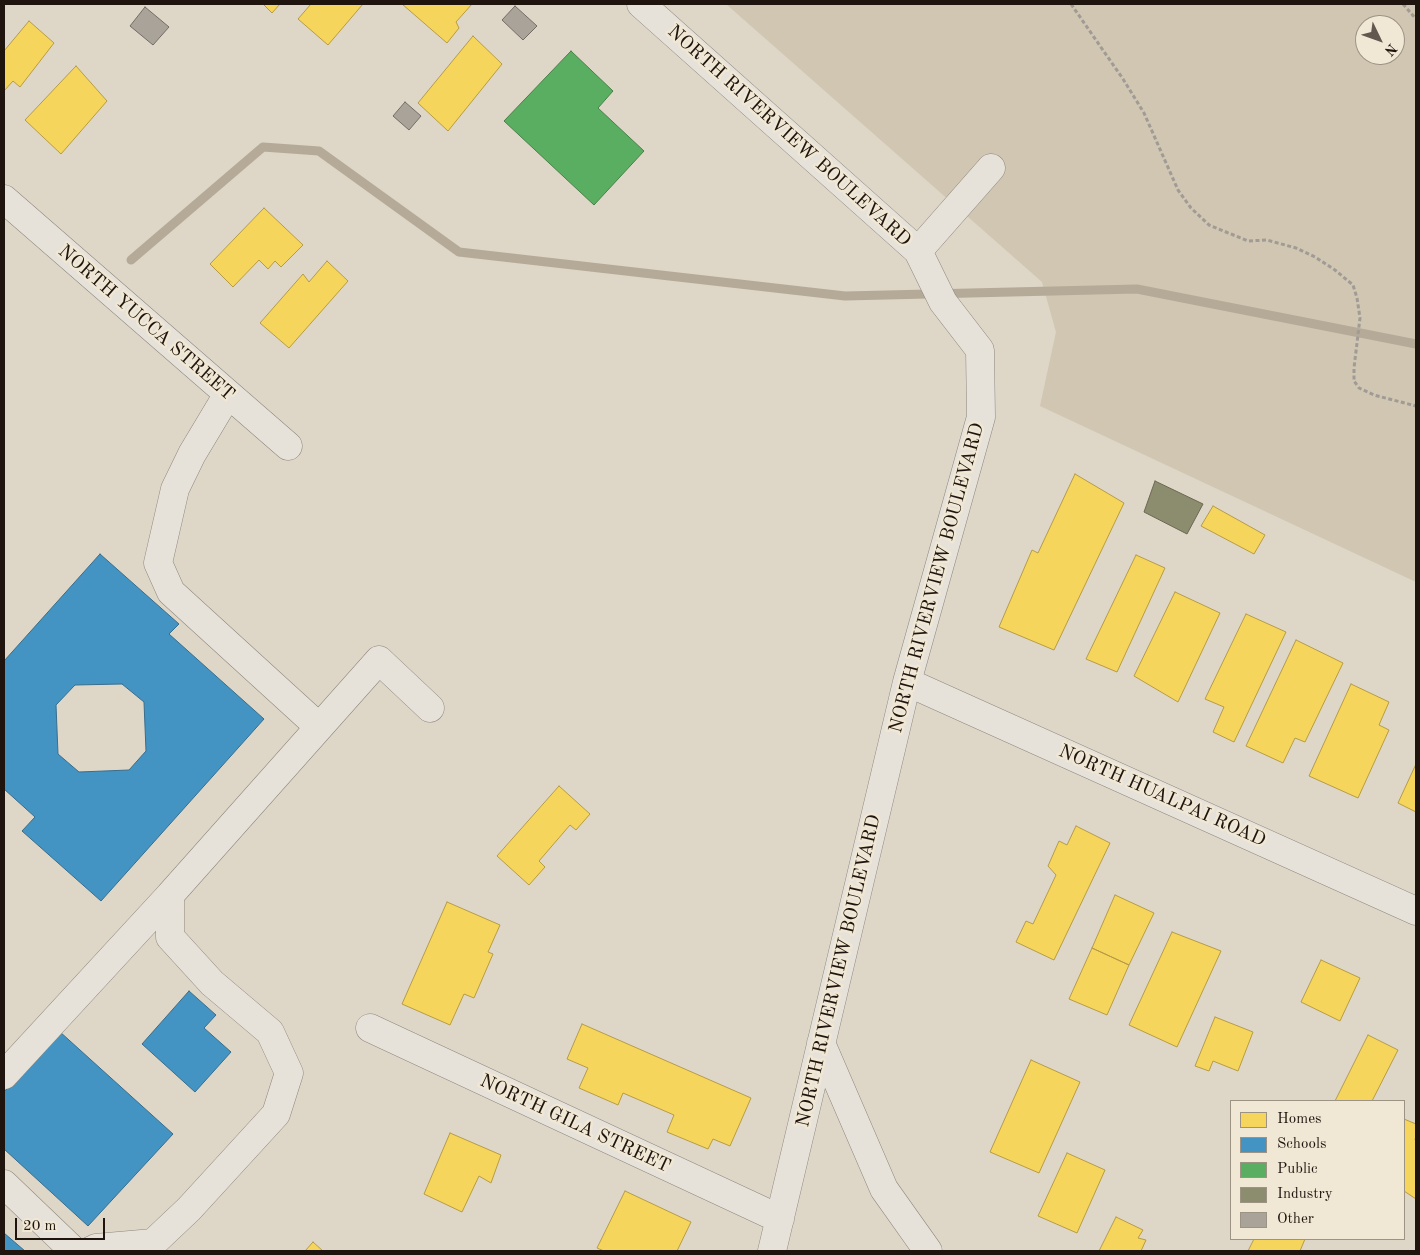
<!DOCTYPE html>
<html>
<head>
<meta charset="utf-8">
<style>
	body { margin:0 }
	#map { position:relative; width:1420px; height:1255px; overflow:hidden; background:#ded6c7; font-family:"Old Standard TT",serif }
	canvas { display:block }
	.frame { position:absolute; inset:0; border:5px solid #1f140e; pointer-events:none }
	.legend { position:absolute; left:1230px; top:1100px; width:175px; height:140px; box-sizing:border-box; background:#f0e7d4; border:1px solid #9c9385; margin:0; padding:6px 9px; list-style:none; font-size:15px; color:#1f140e }
	.legend li { display:flex; align-items:center; gap:10px; height:25px }
	.legend b { width:25px; border:1px solid #9c9385 }
	.north { position:absolute; left:1355px; top:15px; width:50px; height:50px; box-sizing:border-box; background:#f0e7d4; border:1px solid #9c9385; border-radius:50%; rotate:132deg; font-size:14px; font-weight:700; line-height:20px; text-align:center; color:#1f140e }
	.north::after { content:''; display:block; margin:auto; width:18px; height:22px; background:#62584f; clip-path:polygon(50% 0,100% 100%,50% 72%,0 100%) }
	.scale { position:absolute; left:15px; top:1218px; width:90px; height:22px; box-sizing:border-box; border:2px solid #1f140e; border-top:0; padding-left:6px; font-size:15px; line-height:18px; white-space:nowrap; color:#1f140e; -webkit-text-stroke:4px #f0e7d4; paint-order:stroke }
</style>
</head>
<body>
<div id="map">
<canvas width="1420" height="1255"></canvas>
<div class="frame"></div>
<ul class="legend">
<li><b style="height:14px;background:#f6d55c"></b>Homes</li>
<li><b style="height:14px;background:#4393c3"></b>Schools</li>
<li><b style="height:14px;background:#5aae61"></b>Public</li>
<li><b style="height:14px;background:#8c8c6e"></b>Industry</li>
<li><b style="height:14px;background:#a9a399"></b>Other</li>
</ul>
<div class="north">N</div>
<div class="scale">20 m</div>
</div>
<script>
const context = document.querySelector('canvas').getContext('2d');
context.lineJoin = 'round';
function paint(path, color) {
  context.fillStyle = color;
  context.fill(path, 'evenodd');
}
function shape(rows) {
  const path = new Path2D();
  for (const r of rows) {
    path.moveTo(r[0], r[1]);
    for (let i = 2; i < r.length; i += 2) path.lineTo(r[i], r[i + 1]);
  }
  return path;
}
function stroke(path, color, width, dash) {
  context.strokeStyle = color;
  context.lineWidth = width;
  context.lineCap = dash ? 'butt' : 'round';
  context.setLineDash(dash || []);
  context.stroke(path);
}
function drawText(font, color, halo, rows, align = 'center') {
  context.font = font + ' "Old Standard TT",serif';
  context.lineWidth = 5;
  context.setLineDash([]);
  context.textBaseline = 'middle';
  context.strokeStyle = halo;
  context.fillStyle = color;
  for (const [text, x, y, turn = 0] of rows) {
    context.save();
    context.translate(x, y);
    context.rotate((+turn || 0) * Math.PI / 180);
    context.textAlign = isNaN(turn) ? turn : align;
    if (halo) context.strokeText(text, 0, 0);
    context.fillText(text, 0, 0);
    context.restore();
  }
}
const green = shape([
	[726,4,1416,4,1416,582,1040,406,1056,332,1042,282],
	[1365,25,1395,25,1395,55,1365,55]
]);
const homes = shape([
	[263,4,280,4,272,13,263,4],
	[311,4,363,4,328,45,298,19,311,4],
	[402,4,472,4,456,22,459,28,447,43,402,4],
	[29,21,54,43,20,87,13,81,4,91,4,51,29,21],
	[473,36,502,64,448,131,418,103,473,36],
	[76,66,107,101,61,154,25,120,76,66],
	[264,208,303,245,281,267,275,261,268,269,259,260,233,287,210,264,264,208],
	[327,261,348,281,289,348,260,323,303,274,309,282,327,261],
	[1075,474,1124,503,1054,650,999,627,1032,550,1038,553,1075,474],
	[1213,506,1265,535,1254,554,1201,526,1213,506],
	[1136,555,1165,568,1117,672,1086,659,1136,555],
	[1175,592,1220,613,1178,702,1134,676,1175,592],
	[1246,614,1286,632,1234,742,1213,732,1224,707,1205,699,1246,614],
	[1296,640,1343,663,1305,742,1295,738,1283,763,1246,746,1296,640],
	[1351,684,1389,702,1379,725,1389,730,1358,798,1309,776,1351,684],
	[1416,764,1416,812,1398,803,1416,764],
	[559,786,590,814,576,830,570,825,539,861,545,867,529,885,497,856,559,786],
	[1076,826,1110,843,1054,960,1016,942,1026,921,1033,924,1056,875,1048,866,1059,841,1067,845,1076,826],
	[1115,895,1154,913,1129,965,1092,948,1115,895],
	[447,902,500,925,488,952,493,954,474,998,464,994,450,1025,402,1004,447,902],
	[1172,932,1221,951,1177,1047,1129,1025,1172,932],
	[1092,948,1129,965,1107,1015,1069,999,1092,948],
	[1321,960,1360,978,1340,1021,1301,1002,1321,960],
	[1215,1017,1253,1032,1238,1071,1213,1061,1209,1071,1195,1066,1215,1017],
	[582,1024,751,1098,730,1146,713,1139,708,1149,667,1132,674,1115,623,1093,618,1105,579,1088,588,1068,567,1059,582,1024],
	[1368,1035,1398,1050,1372,1101,1335,1101,1368,1035],
	[1031,1060,1080,1082,1039,1173,990,1152,1031,1060],
	[1404,1119,1416,1124,1416,1135,1415,1140,1416,1140,1416,1199,1404,1191,1404,1119],
	[450,1133,501,1155,491,1183,479,1176,462,1212,424,1194,450,1133],
	[1067,1153,1105,1170,1077,1233,1038,1216,1067,1153],
	[625,1191,691,1222,677,1251,604,1251,597,1248,625,1191],
	[1116,1217,1143,1230,1138,1238,1146,1240,1141,1251,1099,1251,1116,1217],
	[1254,1239,1305,1239,1300,1251,1248,1251,1254,1239],
	[313,1242,323,1251,305,1251,313,1242]
]);
const schools = shape([
	[100,554,179,624,169,634,264,719,101,901,22,831,35,817,4,789,4,661,100,554],
	[122,684,144,702,146,751,129,770,79,772,58,754,56,705,75,685,122,684],
	[189,991,216,1015,204,1028,231,1052,195,1092,142,1044,189,991],
	[59,1031,173,1134,88,1226,4,1149,4,1092,59,1031],
	[4,1233,25,1251,4,1251,4,1233]
]);
const public = shape([
	[571,51,613,91,598,108,644,151,594,205,504,121,571,51]
]);
const industry = shape([
	[1155,481,1203,504,1187,534,1144,512,1155,481]
]);
const stream = shape([
	[131,260,263,147,319,151,459,252,845,296,1137,289,1416,344]
]);
const building = shape([
	[515,6,537,26,523,40,502,20,515,6],
	[145,7,169,27,153,45,130,26,145,7],
	[405,102,421,116,409,130,393,116,405,102]
]);
const path = shape([
	[1071,4,1123,79,1144,113,1178,190,1191,208,1209,225,1248,241,1267,240,1296,248,1315,257,1335,270,1353,285,1357,298,1360,318,1354,368,1354,381,1359,388,1374,395,1416,406],
	[1403,4,1416,19]
]);
const minor = shape([
	[641,4,918,251,943,302,980,350,981,417,907,682,772,1251],
	[4,199,288,446],
	[918,251,991,168],
	[228,394,192,454,175,489,158,563,171,592,319,727],
	[907,682,1416,911],
	[370,1028,780,1219],
	[821,1043,884,1189,928,1251],
	[4,1075,170,895],
	[4,1184,74,1251],
	[90,1251,96,1248,153,1243,189,1209,276,1114,289,1073,270,1032,212,983,170,937,170,895,379,660,430,708]
]);
const streetNames = [
	["NORTH RIVERVIEW BOULEVARD",789,136,42],
	["NORTH YUCCA STREET",146,323,41],
	["NORTH RIVERVIEW BOULEVARD",937,578,-75],
	["NORTH HUALPAI ROAD",1162,796,24],
	["NORTH RIVERVIEW BOULEVARD",839,971,-77],
	["NORTH GILA STREET",575,1124,25]
];
paint(green, '#d1c6b1');
paint(homes, '#f6d55c');
stroke(homes, '#b69b45', 1);
paint(schools, '#4393c3');
stroke(schools, '#386d8d', 1);
paint(public, '#5aae61');
stroke(public, '#488048', 1);
paint(industry, '#8c8c6e');
stroke(industry, '#6b6851', 1);
stroke(stream, '#b5aa97', 9);
paint(building, '#a9a399');
stroke(building, '#726c65', 1);
stroke(minor, '#8d877d', 29);
stroke(path, '#a09b95', 3, [4, 2.5]);
stroke(minor, '#e6e2da', 28);
drawText('19px', '#1f140e', '#f0e7d4', streetNames);
</script>
</body>
</html>
